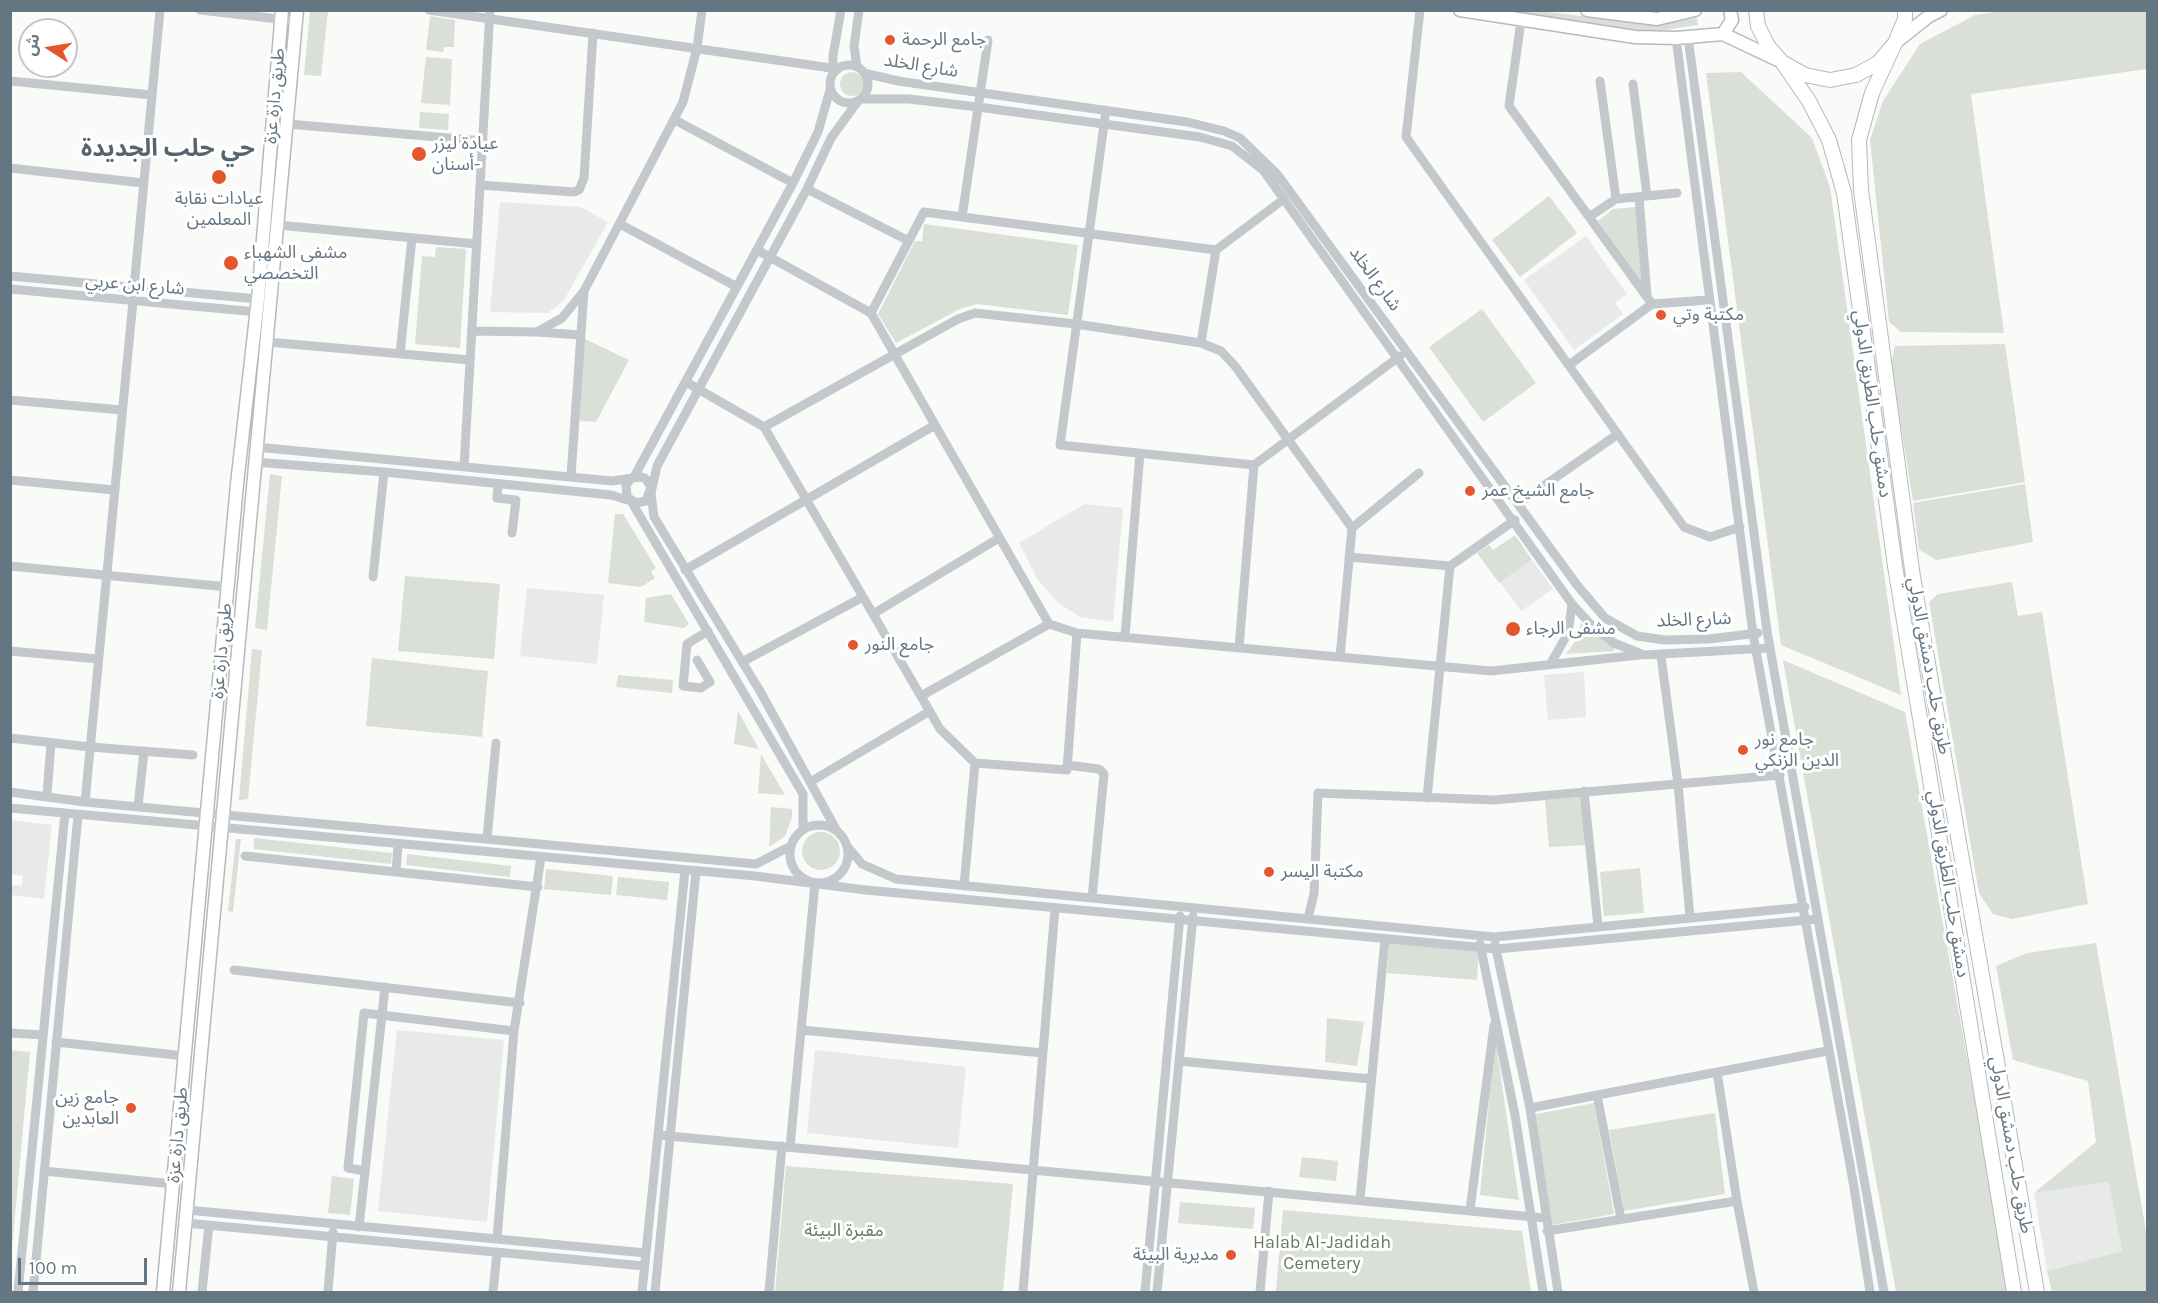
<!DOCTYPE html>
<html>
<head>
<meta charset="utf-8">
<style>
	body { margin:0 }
	#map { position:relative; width:2158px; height:1303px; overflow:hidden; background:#fafaf8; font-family:Karla,"Noto Sans Arabic",sans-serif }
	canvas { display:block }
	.frame { position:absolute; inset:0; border:12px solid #657683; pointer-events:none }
	.north { position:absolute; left:18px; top:18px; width:60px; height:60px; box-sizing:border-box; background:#fff; border:2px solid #c1c8cd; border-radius:50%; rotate:282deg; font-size:16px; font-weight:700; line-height:24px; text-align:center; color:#657683 }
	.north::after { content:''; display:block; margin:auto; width:21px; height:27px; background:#e4572e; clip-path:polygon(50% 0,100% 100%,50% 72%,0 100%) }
	.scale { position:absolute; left:18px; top:1258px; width:129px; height:27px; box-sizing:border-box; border:3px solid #657683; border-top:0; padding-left:8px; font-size:18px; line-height:21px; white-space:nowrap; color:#657683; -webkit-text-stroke:4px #fff; paint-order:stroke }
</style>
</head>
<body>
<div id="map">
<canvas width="2158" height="1303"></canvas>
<div class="frame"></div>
<div class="north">ش</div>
<div class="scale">100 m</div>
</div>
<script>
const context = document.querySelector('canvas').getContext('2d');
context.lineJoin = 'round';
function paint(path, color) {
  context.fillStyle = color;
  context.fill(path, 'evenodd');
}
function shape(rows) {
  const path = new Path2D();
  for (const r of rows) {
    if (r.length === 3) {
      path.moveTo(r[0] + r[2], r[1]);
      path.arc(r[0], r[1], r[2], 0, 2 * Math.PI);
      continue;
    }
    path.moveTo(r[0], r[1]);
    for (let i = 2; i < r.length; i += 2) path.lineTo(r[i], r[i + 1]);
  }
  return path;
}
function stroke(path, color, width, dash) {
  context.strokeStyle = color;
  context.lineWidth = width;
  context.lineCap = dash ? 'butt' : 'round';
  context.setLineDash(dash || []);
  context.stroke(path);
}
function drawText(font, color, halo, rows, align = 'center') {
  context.font = font + ' Karla,"Noto Sans Arabic",sans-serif';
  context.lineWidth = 6;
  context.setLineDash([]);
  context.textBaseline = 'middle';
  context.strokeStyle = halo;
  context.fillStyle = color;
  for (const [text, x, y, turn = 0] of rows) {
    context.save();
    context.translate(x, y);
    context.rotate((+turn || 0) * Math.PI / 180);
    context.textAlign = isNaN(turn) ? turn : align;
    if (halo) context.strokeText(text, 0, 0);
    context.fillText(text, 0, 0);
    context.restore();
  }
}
const built = shape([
	[500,202,580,207,608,222,564,300,548,313,490,312],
	[1586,236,1627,294,1615,303,1623,314,1574,350,1524,280],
	[1084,504,1123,508,1113,622,1080,617,1057,602,1038,580,1019,543],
	[1532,560,1553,589,1521,611,1500,582],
	[527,588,604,595,597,664,520,656],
	[1584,672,1586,717,1548,720,1544,675],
	[11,820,52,825,44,899,11,895,11,885,22,886,23,876,11,874],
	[397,1030,504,1040,487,1222,378,1211],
	[815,1050,966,1067,958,1148,807,1133],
	[2110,1182,2122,1251,2047,1271,2034,1193]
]);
const green = shape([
	[2010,10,2147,11,2147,69,1971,94,2004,333,1901,332,1889,322,1870,140,1883,101,1920,44,1975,15],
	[310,11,328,11,321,76,304,75],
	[1498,11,1540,11,1657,25,1697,18,1698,25,1658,31,1637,30],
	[430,16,455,20,454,47,444,47,443,52,426,50],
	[426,57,452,59,450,105,421,103],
	[1741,72,1812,138,1830,187,1901,695,1781,645,1706,73],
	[852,84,12],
	[420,112,449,114,448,130,419,128],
	[1549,196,1577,233,1520,277,1492,240],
	[1636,207,1644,285,1598,221,1613,209],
	[924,224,1078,245,1068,315,977,304,960,309,896,343,878,314,915,241,922,241],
	[436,247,466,249,460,348,415,344,422,256,435,257],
	[1482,309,1536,383,1483,422,1429,347],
	[585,339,629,360,596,422,581,421,578,417,582,342],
	[2005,344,2025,482,1913,501,1891,364,1895,346],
	[270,474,282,476,267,630,255,628],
	[2025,484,2033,542,1937,560,1919,550,1913,503],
	[615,514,623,514,656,568,651,572,655,578,641,587,608,583],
	[1515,535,1532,560,1499,583,1477,553,1489,545,1493,550],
	[405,576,500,584,494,659,398,651],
	[2012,582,2018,616,2042,612,2088,904,2012,919,1993,914,1979,893,1929,602,1938,594],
	[671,594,689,624,684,628,644,622,646,598],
	[1581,623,1615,648,1614,651,1566,654,1576,640],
	[252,649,262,650,248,799,239,800],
	[372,658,488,671,482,737,366,726],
	[1783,660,1905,712,2009,1292,1896,1292],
	[618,675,673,680,672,693,616,687],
	[738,711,759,749,734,744],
	[761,754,785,795,758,793],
	[1582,797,1586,845,1549,847,1545,800],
	[771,807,792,809,792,818,785,836,769,847],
	[821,851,19],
	[254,838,392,853,391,864,254,849],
	[236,839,241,839,233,912,228,911],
	[407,854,511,866,510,877,406,865],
	[1640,868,1644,913,1604,916,1600,872],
	[546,869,613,876,611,895,544,889],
	[618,877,669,882,667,900,616,895],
	[1389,943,1479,950,1477,980,1387,973],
	[2096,943,2147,1237,2147,1292,2052,1292,2047,1271,2122,1251,2109,1182,2034,1193,2096,1142,2088,1081,2013,1060,1996,966,2027,953],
	[1327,1018,1364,1022,1357,1066,1325,1062],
	[1495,1037,1519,1200,1480,1195],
	[11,1050,30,1052,11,1260,10,1050],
	[1594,1103,1614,1214,1552,1225,1532,1115],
	[1715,1113,1725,1194,1624,1211,1609,1130],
	[1302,1157,1338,1161,1336,1181,1299,1177],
	[786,1166,1013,1184,1003,1292,775,1292],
	[332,1176,354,1179,350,1215,328,1213],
	[1180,1202,1255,1208,1253,1229,1178,1223],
	[1283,1210,1522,1231,1531,1292,1276,1292]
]);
const minor = shape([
	[200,10,296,21],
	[429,10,838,69],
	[1420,10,1406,137,1684,527,1710,537,1740,527],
	[1521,21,1509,106,1652,304],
	[1688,37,1767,631,1884,1292],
	[1676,38,1753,634,1854,1187,1870,1292],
	[849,84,19],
	[857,67,854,46,859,10],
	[833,73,833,56,841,10],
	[864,73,898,81,1187,122,1224,131,1240,138,1277,174,1577,585,1605,618,1637,636,1665,640,1709,639,1758,633],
	[10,81,152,95],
	[1600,81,1616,199],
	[1633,84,1647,196],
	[862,99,909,99,978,107,1200,137,1232,146,1263,170,1572,604,1593,627,1614,643,1644,655,1769,648],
	[1106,110,1060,445,1254,465,1400,356],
	[675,120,793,183],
	[288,124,483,141],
	[10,168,143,183],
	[480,185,574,192,579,190,584,178,593,33],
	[807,189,907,240],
	[1639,197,1647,296],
	[962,217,988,40],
	[1589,217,1616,199,1677,193],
	[620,224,737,287],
	[278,225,477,244],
	[757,250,871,313,1049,624,1077,633,1491,671,1639,655],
	[10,276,258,299],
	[134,288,160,10],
	[10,289,257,312],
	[871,313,924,212,1216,250,1284,199],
	[472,331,537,332,562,318,584,291,683,102,697,48,702,10],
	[537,332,581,335],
	[268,342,470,360],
	[1201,343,1216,250],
	[400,354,412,238],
	[1569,365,1652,304,1708,300],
	[686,382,764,427,940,729,975,763,1067,770,1077,633],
	[10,400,122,410],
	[764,427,958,319,975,313,1076,324,1201,343,1221,351,1235,366,1352,528,1340,657],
	[256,447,612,481,640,477,645,478,651,487,646,501,636,503,627,497,626,485,630,480],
	[254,462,384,472,611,495,631,501,803,794,803,830],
	[464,467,490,10],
	[571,476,584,291],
	[634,477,793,183,818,132,830,90],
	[10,480,114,490],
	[498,484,497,498,516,500,512,533],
	[1519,503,1618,434],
	[1352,528,1419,473],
	[1349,557,1450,566,1515,520],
	[10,566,228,587],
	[685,570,935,425],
	[373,577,384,472],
	[873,614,999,538],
	[1125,637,1140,453],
	[1239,648,1254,465],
	[10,651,98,659],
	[1661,656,1678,784,1690,917],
	[697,660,710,682,701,688,683,686,687,644,708,631],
	[742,662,863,597],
	[1551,663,1568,633,1572,604],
	[921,696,1049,624],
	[10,738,90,747,193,755],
	[1067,765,1099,769,1104,774,1092,898],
	[810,782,930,711],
	[1584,791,1598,926],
	[10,792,85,802,756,864,791,846],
	[47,795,51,743],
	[1427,798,1450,566],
	[85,802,133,301],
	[138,807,144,751],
	[10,808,755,876,866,890,1497,949,1818,919],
	[819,854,29],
	[837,831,760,691,654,517,651,493,657,466,807,189,831,138,858,101],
	[487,839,496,743],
	[848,847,862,864,896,879,1494,937,1805,907],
	[245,856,538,887],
	[396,872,398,844],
	[964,886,975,763],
	[1308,918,1314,894,1318,793,1494,800,1780,775],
	[1480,944,1515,1115,1543,1292],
	[1495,944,1530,1108,1558,1292],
	[234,970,520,1003],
	[801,1030,1043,1053],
	[10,1033,43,1035],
	[56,1042,185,1056],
	[1179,1061,1371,1079],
	[1597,1095,1621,1219],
	[1530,1108,1827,1051],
	[658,1135,1545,1218],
	[790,1147,815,883],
	[44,1171,173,1184],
	[365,1171,348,1168,364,1013,514,1031],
	[1360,1200,1385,939],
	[1737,1201,1754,1292],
	[187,1210,646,1253],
	[1470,1210,1494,1025],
	[186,1223,644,1266],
	[359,1227,385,987],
	[1547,1231,1737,1201,1717,1072],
	[497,1239,514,1031,541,857],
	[18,1292,65,813],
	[33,1292,78,815],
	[202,1292,209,1225],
	[328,1292,333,1232],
	[493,1292,497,1252],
	[642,1292,685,870],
	[655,1292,696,871],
	[769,1292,782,1146],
	[1023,1292,1055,908],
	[1145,1292,1180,916],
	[1157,1292,1193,916],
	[1260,1292,1269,1191]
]);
const major = shape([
	[1460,10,1635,37,1676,38,1723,34,1780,61],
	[1587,10,1657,19,1695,10],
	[1723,34,1732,20,1730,10],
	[1895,43,1929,16,1941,10],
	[163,1292,237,484,258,299,282,10],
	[179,1292,297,10]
]);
const highway = shape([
	[1756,10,1758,26,1768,46,1782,62,1805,75,1830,80,1856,75,1878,63,1895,43,1905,19,1905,10],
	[1895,43,1872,93,1859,140,1861,190,1913,577,2037,1292],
	[1782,62,1809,101,1829,140,1844,193,1895,566,2014,1292]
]);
const markers = [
	[890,40,6,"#e4572e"],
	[419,154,8,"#e4572e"],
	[219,177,8,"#e4572e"],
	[231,263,8,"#e4572e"],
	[1661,315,6,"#e4572e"],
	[1470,491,6,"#e4572e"],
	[1513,629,8,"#e4572e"],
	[853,645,6,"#e4572e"],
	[1743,750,6,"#e4572e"],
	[1269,872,6,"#e4572e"],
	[131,1108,6,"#e4572e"],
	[1231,1255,6,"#e4572e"]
];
const poiNames = [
	["جامع الرحمة",902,40],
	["عيادة ليزر",432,144],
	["أسنان-",432,165],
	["عيادات نقابة",219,199,"center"],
	["المعلمين",219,220,"center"],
	["مشفى الشهباء",244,253],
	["التخصصي",244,274],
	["مكتبة وتي",1673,315],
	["جامع الشيخ عمر",1482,491],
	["مشفى الرجاء",1526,629],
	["جامع النور",865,645],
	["جامع نور",1755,740],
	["الدين الزنكي",1755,761],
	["مكتبة اليسر",1281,872],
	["جامع زين",119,1098,"right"],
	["العابدين",119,1119,"right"],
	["مديرية البيئة",1219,1255,"right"]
];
const streetNames = [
	["شارع الخلد",921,66,9],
	["طريق دارة عزة",275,96,-85],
	["شارع الخلد",1375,279,54],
	["شارع ابن عربي",135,285,5],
	["دمشق حلب الطريق الدولي",1872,404,82],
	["شارع الخلد",1694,620,-2],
	["طريق دارة عزة",222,651,-85],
	["طريق حلب دمشق الدولي",1929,666,80],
	["دمشق حلب الطريق الدولي",1948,884,81],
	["طريق دارة عزة",178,1135,-85],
	["طريق حلب دمشق الدولي",2011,1145,80]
];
const parkNames = [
	["مقبرة البيئة",844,1231],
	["Halab Al-Jadidah",1322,1243],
	["Cemetery",1322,1264]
];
const districtNames = [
	["حي حلب الجديدة",168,149]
];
paint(built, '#e8e9e9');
paint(green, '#dadfd7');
stroke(major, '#b5babe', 15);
stroke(highway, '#b4b9bd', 16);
stroke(minor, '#c3c8cc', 9);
stroke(major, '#fff', 12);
stroke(highway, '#fff', 14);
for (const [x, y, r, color] of markers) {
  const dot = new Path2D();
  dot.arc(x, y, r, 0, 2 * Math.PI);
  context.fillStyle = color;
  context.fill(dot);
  stroke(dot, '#fff', 2);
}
drawText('18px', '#657683', '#fff', poiNames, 'left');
drawText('18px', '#657683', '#fff', streetNames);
drawText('18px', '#687a64', '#fff', parkNames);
drawText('bold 24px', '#57646e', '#fff', districtNames);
</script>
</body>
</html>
